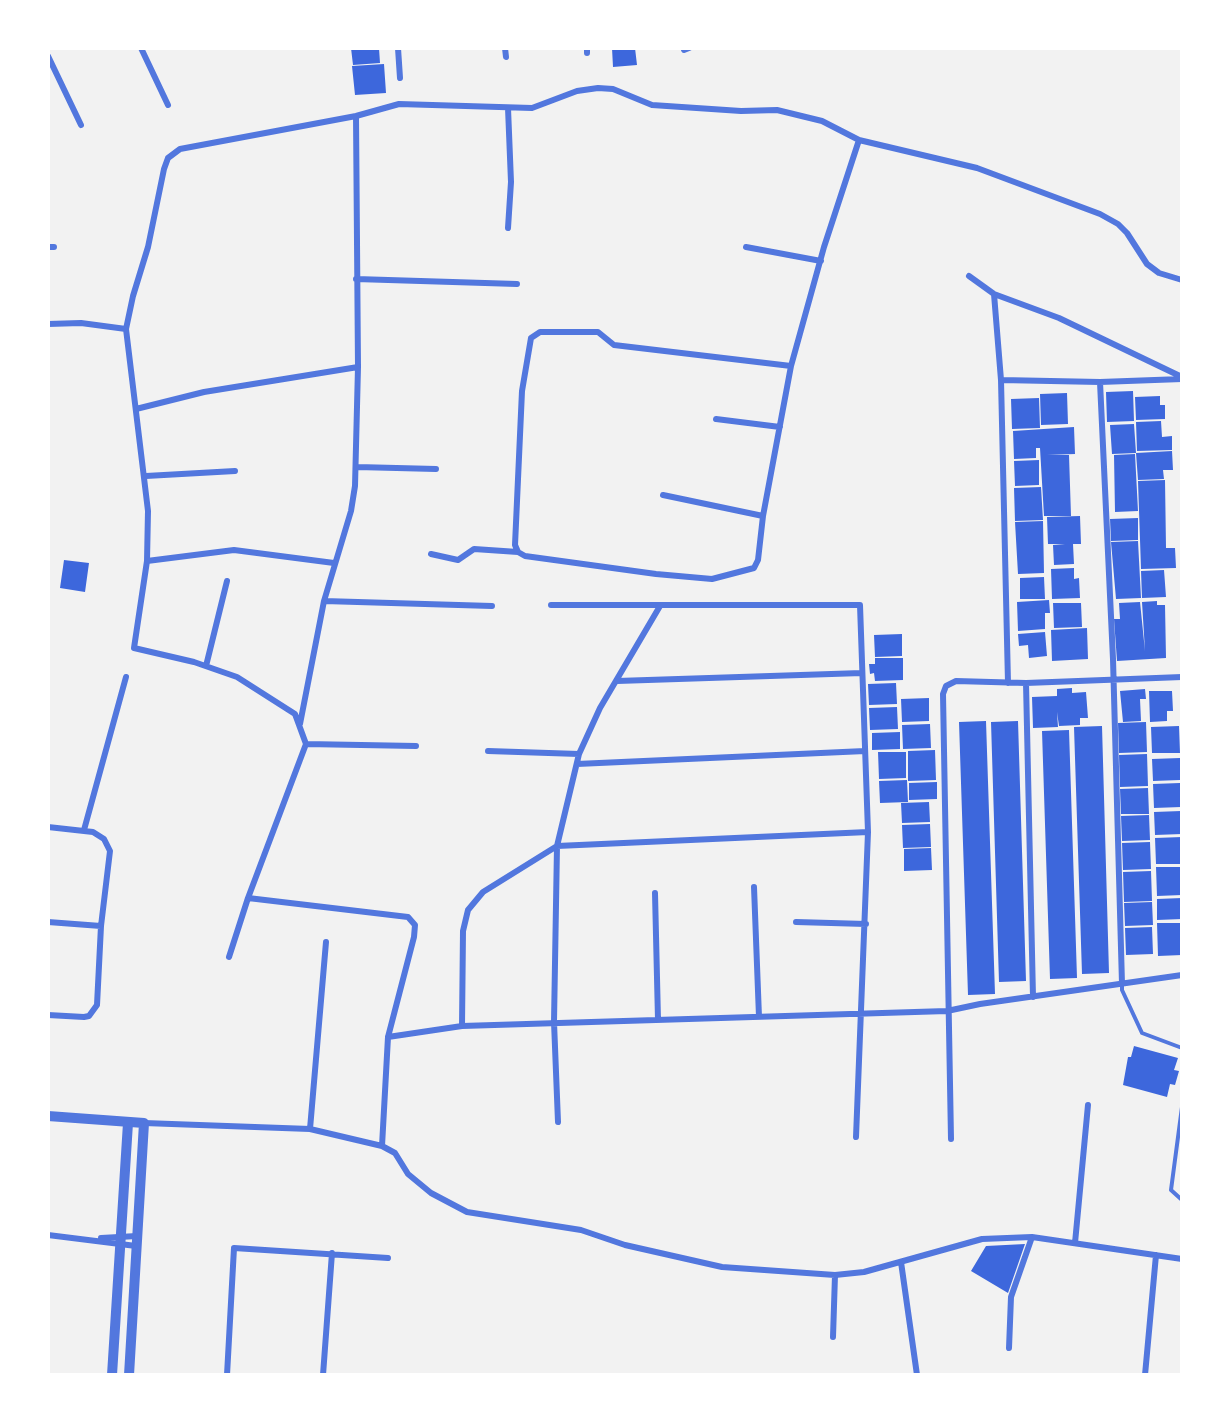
<!DOCTYPE html>
<html>
<head>
<meta charset="utf-8">
<style>
	body { margin:0 }
	#map { position:relative; width:1230px; height:1423px; overflow:hidden; background:#f2f2f2; font-family:"Golos Text",sans-serif }
	canvas { display:block }
	.frame { position:absolute; inset:0; border:50px solid #fff; pointer-events:none }
</style>
</head>
<body>
<div id="map">
<canvas width="1230" height="1423"></canvas>
<div class="frame"></div>
</div>
<script>
const context = document.querySelector('canvas').getContext('2d');
context.lineJoin = 'round';
function paint(path, color) {
  context.fillStyle = color;
  context.fill(path, 'evenodd');
}
function shape(rows) {
  const path = new Path2D();
  for (const r of rows) {
    path.moveTo(r[0], r[1]);
    for (let i = 2; i < r.length; i += 2) path.lineTo(r[i], r[i + 1]);
  }
  return path;
}
function stroke(path, color, width, dash) {
  context.strokeStyle = color;
  context.lineWidth = width;
  context.lineCap = dash ? 'butt' : 'round';
  context.setLineDash(dash || []);
  context.stroke(path);
}
const building = shape([
	[351,48,379,48,380,63,353,65],
	[612,48,635,48,637,65,613,67],
	[384,64,386,93,355,95,352,66],
	[1133,391,1134,421,1107,422,1106,392],
	[1067,393,1068,424,1041,425,1040,394],
	[1160,396,1160,405,1165,405,1165,419,1136,420,1135,397],
	[1039,398,1040,428,1012,429,1011,399],
	[1161,421,1162,437,1172,436,1172,450,1137,451,1136,422],
	[1134,424,1136,453,1112,454,1110,425],
	[1074,427,1075,454,1047,455,1069,455,1071,516,1044,516,1040,448,1036,448,1036,458,1014,459,1013,431],
	[1172,451,1173,470,1163,470,1164,479,1138,480,1136,453],
	[1135,454,1138,511,1115,512,1114,455],
	[1039,460,1039,485,1015,486,1014,461],
	[1165,480,1166,548,1175,548,1176,568,1141,569,1138,481],
	[1041,487,1043,520,1015,521,1014,488],
	[1080,516,1081,544,1073,544,1074,564,1054,565,1053,545,1065,544,1048,544,1047,517],
	[1138,518,1138,540,1111,541,1110,519],
	[1043,521,1044,573,1018,574,1015,522],
	[1138,541,1141,598,1116,599,1111,542],
	[64,560,89,563,85,592,60,588],
	[1074,568,1074,579,1079,578,1080,598,1052,599,1051,569],
	[1164,570,1166,597,1142,598,1141,571],
	[1044,577,1045,599,1020,599,1020,578],
	[1049,600,1050,613,1045,613,1045,629,1018,631,1017,602],
	[1157,601,1157,605,1165,605,1166,658,1117,661,1114,619,1120,619,1119,603,1140,602,1145,651,1142,602],
	[1053,603,1081,603,1082,627,1054,628],
	[1087,628,1088,659,1052,661,1051,630],
	[1045,632,1047,656,1029,658,1028,645,1019,646,1018,634],
	[902,634,902,656,875,657,874,635],
	[875,658,903,658,903,680,875,681,874,673,870,674,869,664,875,664],
	[896,683,897,704,869,705,868,684],
	[1072,688,1072,693,1086,692,1088,718,1080,718,1080,725,1059,726,1057,712,1058,727,1033,728,1032,697,1057,696,1057,689],
	[1145,689,1146,699,1140,699,1141,721,1123,722,1120,691],
	[1149,691,1172,691,1173,711,1167,711,1167,721,1150,722],
	[929,698,929,721,902,722,901,699],
	[897,707,898,729,870,730,869,708],
	[986,721,995,994,968,995,959,722],
	[1018,721,1026,981,999,982,991,722],
	[1146,722,1147,752,1119,753,1118,723],
	[930,724,931,748,903,749,902,725],
	[1102,726,1109,973,1082,974,1074,727],
	[1179,726,1180,753,1152,753,1151,727],
	[1069,730,1077,978,1050,979,1042,731],
	[900,732,900,749,872,750,872,733],
	[935,750,936,780,908,781,908,751],
	[878,752,906,752,906,778,879,779],
	[1147,754,1148,786,1120,787,1119,755],
	[1180,758,1180,780,1153,781,1152,759],
	[907,780,908,802,880,803,879,781],
	[937,782,937,799,909,800,909,783],
	[1180,783,1181,807,1154,808,1153,784],
	[1148,788,1149,814,1121,814,1120,789],
	[929,802,930,822,902,823,901,803],
	[1181,811,1182,834,1155,835,1154,812],
	[1149,815,1150,840,1122,841,1121,816],
	[930,824,931,847,903,848,902,825],
	[1182,837,1182,864,1156,864,1155,838],
	[1150,842,1151,869,1123,870,1122,843],
	[931,848,932,870,904,871,904,849],
	[1156,867,1182,867,1182,895,1157,896],
	[1151,871,1152,901,1124,902,1123,872],
	[1182,898,1182,919,1157,920,1157,899],
	[1152,902,1153,925,1125,926,1124,903],
	[1157,923,1182,923,1182,955,1158,956],
	[1152,927,1153,954,1126,955,1125,928],
	[1134,1046,1178,1058,1174,1070,1179,1071,1175,1085,1170,1084,1167,1097,1123,1085,1128,1057,1131,1057],
	[1025,1244,1008,1293,971,1271,986,1246]
]);
const service = shape([
	[1122,984,1122,990,1142,1033,1182,1048],
	[1182,1107,1171,1190,1182,1200]
]);
const minor = shape([
	[141,48,168,105],
	[398,48,400,78],
	[505,48,506,57],
	[587,48,587,53],
	[684,50,689,48],
	[48,56,81,125],
	[508,228,511,182,508,108],
	[48,247,54,247],
	[746,247,821,261],
	[969,276,994,294,1059,318,1182,377],
	[356,279,517,284],
	[994,294,1001,380,1008,683],
	[48,324,81,323,126,329],
	[1001,380,1100,382,1182,379],
	[1100,382,1113,659,1122,984],
	[136,409,204,392,358,367],
	[716,419,780,427],
	[357,467,436,469],
	[146,476,235,471],
	[663,495,763,516],
	[518,552,515,545,522,391,531,338,540,332,598,332,614,345,791,366],
	[431,554,458,560,474,549,518,552,525,556,656,574,712,579,754,568,758,560,763,516,791,366,824,247,859,140],
	[147,561,234,550,334,563],
	[324,601,492,606],
	[551,605,860,605,868,832,856,1137],
	[206,666,227,581],
	[617,681,862,673],
	[1026,683,1033,997],
	[300,724,324,601,351,511,355,486,358,367,356,116],
	[306,744,416,746],
	[488,751,579,754],
	[577,764,865,751],
	[48,827,93,832,104,839,110,851,101,926,97,1005,89,1016,84,1017,48,1015],
	[84,830,126,677],
	[754,887,759,1017],
	[655,893,658,1020],
	[248,898,408,917,415,925,414,937,388,1037,382,1146],
	[48,922,101,926],
	[796,922,866,924],
	[229,957,248,898,306,744,295,714,237,677,194,662,134,648,147,561,148,511,126,329,133,296,148,247,164,169,168,158,180,149,356,116,399,104,532,108,577,91,598,88,613,89,652,105,741,111,777,110,822,121,859,140,977,168,1100,214,1118,224,1127,233,1147,264,1159,273,1182,280],
	[462,1026,463,931,468,910,483,892,557,846,868,832],
	[388,1037,462,1026,947,1011,980,1004,1182,975],
	[558,1122,554,1022,557,846,579,754,600,708,660,606],
	[144,1123,310,1129,382,1146,395,1153,408,1174,431,1193,467,1212,581,1230,625,1245,722,1267,835,1275,864,1272,982,1239,1032,1237,1182,1259],
	[310,1129,326,942],
	[951,1139,943,694,946,686,956,681,1026,683,1182,677],
	[48,1235,136,1246],
	[101,1238,137,1236],
	[1075,1243,1088,1105],
	[901,1262,917,1375],
	[833,1337,835,1275],
	[1009,1348,1011,1297,1032,1237],
	[227,1375,234,1248,388,1258],
	[323,1375,332,1253],
	[1145,1375,1156,1255]
]);
const tertiary = shape([
	[48,1116,144,1123,129,1375],
	[112,1375,128,1123]
]);
paint(building, '#3d67dc');
stroke(service, '#5277de', 4);
stroke(minor, '#5277de', 6);
stroke(tertiary, '#5277de', 10);
</script>
</body>
</html>
